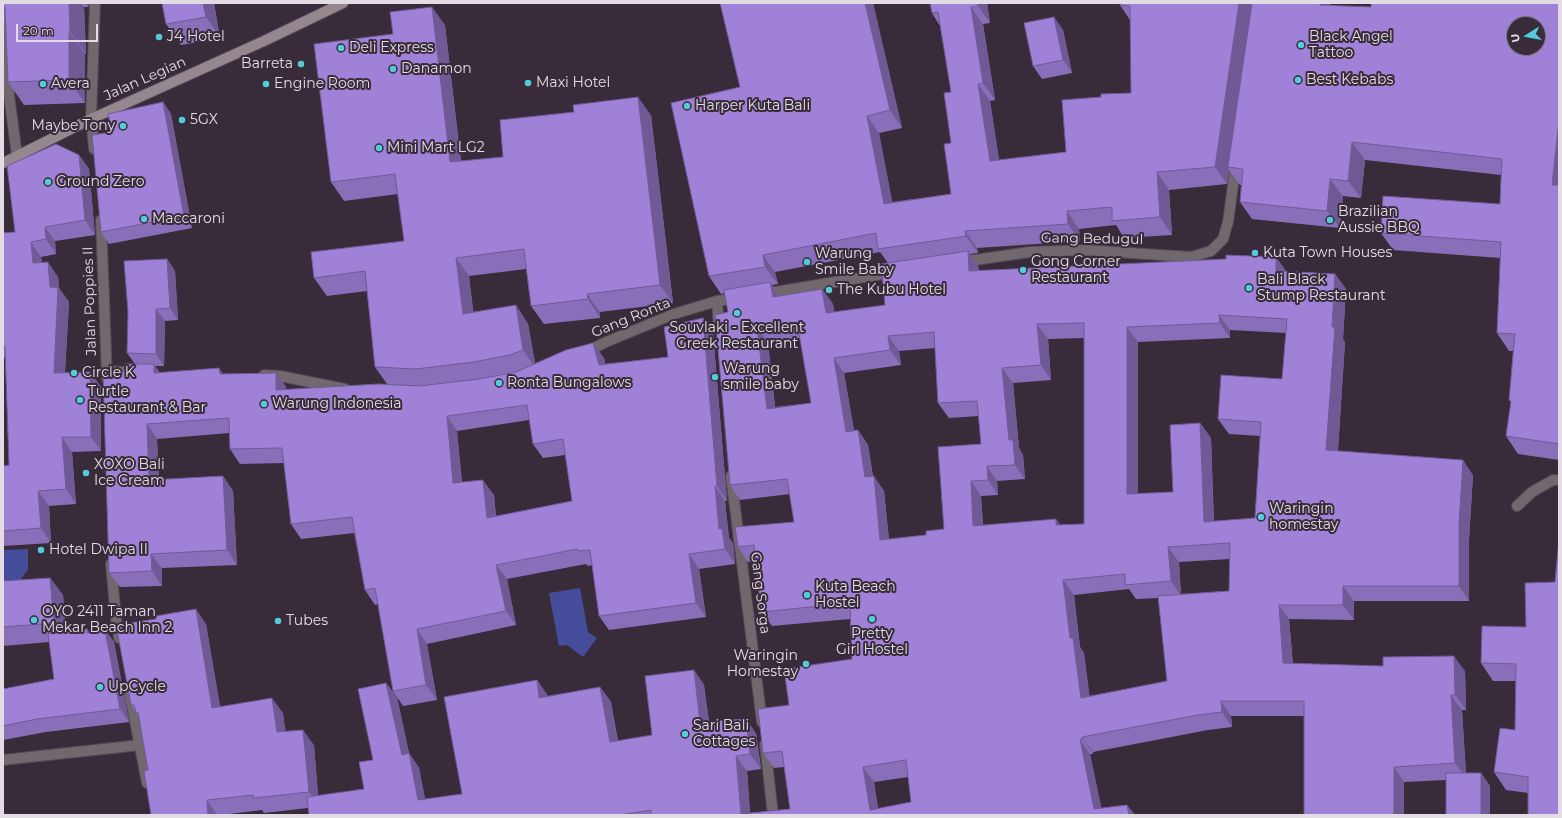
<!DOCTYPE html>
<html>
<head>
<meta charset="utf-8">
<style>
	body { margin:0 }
	#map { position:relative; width:1562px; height:818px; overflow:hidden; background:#382b3a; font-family:Montserrat,sans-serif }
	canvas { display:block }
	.frame { position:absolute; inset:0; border:4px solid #e4dce5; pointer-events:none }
	.north { position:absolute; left:1506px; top:16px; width:40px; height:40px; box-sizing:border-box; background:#382b3a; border:1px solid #7d727e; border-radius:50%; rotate:259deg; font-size:11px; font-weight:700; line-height:16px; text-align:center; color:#e4dce5 }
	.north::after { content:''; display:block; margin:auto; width:14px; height:18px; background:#53cbdb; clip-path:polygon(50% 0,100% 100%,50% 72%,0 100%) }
	.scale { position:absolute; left:16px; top:24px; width:82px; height:18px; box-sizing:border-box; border:2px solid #e4dce5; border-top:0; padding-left:5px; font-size:12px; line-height:14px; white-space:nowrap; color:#e4dce5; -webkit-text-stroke:3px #382b3a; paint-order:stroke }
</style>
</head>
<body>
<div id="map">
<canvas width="1562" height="818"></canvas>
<div class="frame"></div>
<div class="north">U</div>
<div class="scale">20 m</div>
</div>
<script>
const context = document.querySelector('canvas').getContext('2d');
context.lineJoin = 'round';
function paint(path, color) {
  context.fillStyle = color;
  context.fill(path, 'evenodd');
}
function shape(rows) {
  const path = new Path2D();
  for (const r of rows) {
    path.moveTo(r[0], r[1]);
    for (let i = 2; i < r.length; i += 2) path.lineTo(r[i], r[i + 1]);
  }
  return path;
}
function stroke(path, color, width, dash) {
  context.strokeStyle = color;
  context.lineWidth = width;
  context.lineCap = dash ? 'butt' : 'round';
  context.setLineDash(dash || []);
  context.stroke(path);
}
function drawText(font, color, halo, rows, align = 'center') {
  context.font = font + ' Montserrat,sans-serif';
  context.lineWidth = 4;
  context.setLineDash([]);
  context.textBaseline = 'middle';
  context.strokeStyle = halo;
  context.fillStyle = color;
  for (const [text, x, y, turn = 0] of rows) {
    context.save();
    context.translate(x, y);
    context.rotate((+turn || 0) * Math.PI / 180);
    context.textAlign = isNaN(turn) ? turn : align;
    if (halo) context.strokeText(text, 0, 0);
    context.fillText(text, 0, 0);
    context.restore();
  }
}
const water = shape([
	[28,549,28,570,18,583,3,584,3,550],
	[580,588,588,632,597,638,583,657,567,645,559,646,549,593]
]);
const minor = shape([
	[3,7,9,95,17,156],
	[94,149,91,119,95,3],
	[101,220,107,378],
	[961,262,1030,252,1085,250,1191,257,1211,251,1223,239,1228,222,1236,163],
	[763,294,895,272],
	[717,301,719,328],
	[584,353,606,342,674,314,717,301,738,298],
	[107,371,125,372],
	[264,375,280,376,345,389],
	[731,476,762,722],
	[1517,506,1532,492,1553,480,1559,480],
	[111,564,116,619,119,638],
	[130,695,147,783],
	[765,744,773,815],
	[3,760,140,745]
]);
const secondary = shape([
	[3,163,91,119,264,41,343,3]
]);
const wall = shape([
	[3,3,89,3,88,7,84,7,86,54,85,54,85,103,24,105,8,82,6,23,3,18],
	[162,3,214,3,220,38,181,45,166,24],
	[720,3,873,3,902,128,879,133,892,202,951,194,951,92,940,26,932,13,987,3,990,23,983,24,995,100,990,101,999,160,1066,152,1101,97,1131,93,1130,20,1120,5,1120,3,1330,3,1332,6,1371,7,1559,3,1559,460,1518,454,1506,436,1511,403,1509,400,1513,351,1509,351,1497,333,1500,258,1393,250,1381,233,1500,204,1501,175,1365,160,1361,198,1343,196,1340,228,1252,219,1240,202,1241,185,1240,185,1229,170,1227,184,1169,190,1172,235,1124,238,1116,225,1079,229,1080,241,977,248,978,253,970,254,978,266,979,270,1286,271,1335,274,1346,289,1343,339,1345,342,1338,451,1473,475,1469,540,1469,601,1354,601,1354,620,1289,619,1293,664,1465,671,1466,710,1462,710,1466,773,1481,773,1490,786,1446,780,1404,782,1404,815,1304,815,1304,716,1231,716,1232,727,1208,730,1093,752,1093,754,1090,754,1101,808,1127,805,1135,815,309,815,308,808,264,813,262,810,221,815,151,815,148,770,139,718,131,705,206,624,220,707,283,713,285,732,314,745,318,796,364,789,373,760,386,683,397,697,409,753,419,768,425,799,462,794,537,680,548,696,600,687,611,702,618,741,652,735,694,670,704,685,709,722,756,733,761,769,747,771,750,813,790,809,784,767,774,768,763,753,789,705,852,659,850,619,772,626,761,612,756,561,748,562,738,547,794,522,790,494,740,500,730,485,728,312,725,293,721,294,709,276,740,87],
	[880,252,888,263,885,305,834,312,833,304,822,289,780,296,772,285,778,284,775,272],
	[1230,330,1286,333,1282,379,1218,419,1229,434,1260,436,1255,518,1214,521,1211,438,1200,423,1173,492,1138,494,1138,342,1230,338],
	[800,338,811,403,775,407,768,343],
	[1084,338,1084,524,1060,525,983,525,981,496,998,495,997,481,1025,479,1023,455,1019,448,1013,383,1051,380,1048,339],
	[935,348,938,403,949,418,979,416,981,444,944,529,926,535,889,539,884,491,873,476,868,445,858,430,854,431,844,373,901,365,899,351],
	[1230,559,1229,591,1181,594,1179,562],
	[1129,589,1136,599,1158,598,1167,681,1089,696,1084,653,1080,647,1074,595],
	[908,777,911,802,878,809,874,782],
	[1054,17,1063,30,1072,73,1042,79,1033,66],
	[445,25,461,161,503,157,651,115,673,303,600,312,600,318,544,324,531,306,526,269,469,276,473,312,516,305,528,324,535,363,604,358,605,364,668,357,703,318,713,333,727,501,725,501,729,538,733,543,735,564,699,569,706,617,609,630,599,616,592,565,588,566,586,564,507,579,516,625,427,644,437,700,403,706,393,691,378,604,375,605,365,590,354,533,301,539,291,524,284,463,240,464,230,449,229,433,157,439,159,480,223,476,233,491,237,565,162,568,162,586,120,587,109,573,125,371,135,364,127,353,167,259,175,271,178,320,165,321,164,366,155,366,160,373,223,374,276,373,286,387,286,390,387,384,375,367,367,291,327,296,314,278,404,241,398,194,344,201,331,182,393,34],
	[529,420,533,444,543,458,565,455,572,501,496,516,494,495,462,482,457,431],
	[163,102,171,114,192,228,109,244,101,232,112,132],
	[79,155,89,169,95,235,55,241,56,254,41,257,42,263,58,277,59,288,69,302,65,373,90,372,101,387,101,451,72,452,76,504,49,506,51,543,3,546,3,466,9,465,5,359,3,355,3,233,15,232],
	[50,578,63,595,66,632,87,629,89,632,105,630,114,642,129,722,46,732,3,740,3,689,54,679,49,642,3,646,3,581],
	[1555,582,1559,815,1528,793,1506,790,1494,772,1515,730,1516,681,1493,681,1481,663,1526,627]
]);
const shadedWall = shape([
	[69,3,81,3,84,7,86,54,70,31],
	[86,3,89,3,88,7],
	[203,3,214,3,220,38,206,17],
	[865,3,873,3,902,128,890,110],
	[978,3,987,3,990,23,978,6],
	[1239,3,1257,3,1228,167,1229,170,1227,184,1215,167],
	[1320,3,1330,3,1332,6,1320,5],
	[432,7,445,25,463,181,450,162],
	[971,7,983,24,995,100,983,83],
	[1054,17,1063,30,1072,73,1063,60],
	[69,31,85,54,85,103,69,80],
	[978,84,990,101,1002,178,990,161],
	[638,97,651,115,673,303,660,285],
	[163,102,171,114,192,228,184,216],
	[867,116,879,133,896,221,884,204],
	[1559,120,1559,195,1552,185],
	[1352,142,1365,160,1361,198,1348,181],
	[79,155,89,169,95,235,85,220],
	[1157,172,1169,190,1172,235,1160,217],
	[1330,179,1343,196,1340,228,1327,211],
	[1067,211,1079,229,1080,241,1068,224],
	[45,227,55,241,56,254,46,239],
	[965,231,977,248,978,253,966,236],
	[31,242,41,257,44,278,33,263],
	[968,251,978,266,979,286,969,271],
	[763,255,775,272,778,284,765,267],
	[1276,257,1287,272,1276,271],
	[456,258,469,276,476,332,463,314],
	[167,259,175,271,178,320,170,308],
	[48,262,58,277,59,288,69,302,64,388,54,373,50,287],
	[1335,274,1346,289,1343,339,1345,342,1337,465,1326,450],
	[770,282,780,297,773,297],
	[822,289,833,304,837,328,826,313],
	[587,294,600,312,600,318,588,299],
	[516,305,528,324,536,369,523,350],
	[156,309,165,321,164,366,156,354],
	[1219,315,1230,330,1230,338,1220,323],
	[703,318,713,333,727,501,717,486],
	[1037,324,1048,339,1051,380,1041,365],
	[1127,327,1138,342,1138,509,1127,494],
	[757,328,768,343,777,424,767,409],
	[888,336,899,351,901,365,890,350],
	[593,343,604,358,609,380,599,365],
	[834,358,844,373,857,447,846,432],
	[154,364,164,379,154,373],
	[219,368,229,382,220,374],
	[1002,368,1013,383,1019,448,1023,455,1025,479,1015,465,1009,440],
	[90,372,101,387,101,451,91,437],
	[276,373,286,387,287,405,276,390],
	[447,416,457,431,463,498,453,483],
	[1200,423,1211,438,1214,537,1204,522],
	[147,424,157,439,159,495,149,480],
	[858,430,868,445,875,492,865,477],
	[62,437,72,452,76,504,66,489],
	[1463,460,1473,475,1469,540,1469,601,1459,586,1459,525],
	[987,466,997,481,998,495,988,480],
	[223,476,233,491,237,565,227,550],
	[874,476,884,491,890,554,880,540],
	[483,480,494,495,497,533,487,518],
	[971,481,981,496,984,540,973,526],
	[715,486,725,501,729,538,733,543,735,564,725,549,719,529],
	[38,491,49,506,51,543,41,528],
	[1056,519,1066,533,1056,525],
	[1168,547,1179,562,1181,596,1171,581],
	[151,554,162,568,162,586,152,571],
	[689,554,699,569,706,617,696,603],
	[496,565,507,579,516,625,506,611],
	[50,578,63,595,66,641,54,623],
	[1063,580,1074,595,1080,647,1084,653,1092,713,1081,698,1070,638],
	[1343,586,1354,601,1354,620,1343,605],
	[1279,605,1289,619,1294,678,1283,663],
	[196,609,206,624,223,723,212,708],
	[417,629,427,644,437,700,426,685],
	[105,630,114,642,129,722,120,709],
	[1454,656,1465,671,1466,710,1455,695],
	[694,670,704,685,711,737,700,722],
	[537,680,547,695,550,713,539,698],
	[386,683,397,697,411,764,409,753,419,768,428,814,418,800,402,755],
	[600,687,611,702,620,757,610,742],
	[1451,695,1462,710,1466,778,1455,763],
	[272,698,283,713,288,747,277,732],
	[1221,701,1231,716,1232,727,1222,712],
	[746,719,756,733,761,769,750,754],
	[303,730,314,745,319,806,309,792],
	[1082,737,1093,752,1093,754,1083,739],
	[1080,739,1090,754,1103,815,1094,809],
	[736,756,747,771,750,815,741,814],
	[863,767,874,782,879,815,870,810],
	[1394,767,1404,782,1404,815,1394,815],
	[1481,773,1490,786,1490,815,1481,815],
	[207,800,217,815,208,815],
	[1127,805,1135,815,1129,815]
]);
const building = shape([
	[3,3,69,3,70,31,69,31,69,80,8,82,5,7,3,7,3,3],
	[162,3,203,3,206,17,166,24,162,3],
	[720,3,865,3,890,110,867,116,884,204,951,194,944,144,951,143,944,93,951,92,938,12,932,13,930,3,978,3,978,6,971,7,983,83,978,84,990,161,1066,152,1062,100,1101,97,1101,94,1131,93,1130,6,1120,5,1120,3,1239,3,1215,167,1157,172,1160,217,1112,221,1112,207,1067,211,1068,224,965,231,966,236,878,249,876,233,763,255,765,267,709,276,671,103,740,87,720,3],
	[1252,3,1320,3,1320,5,1371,7,1371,3,1559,3,1559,120,1552,185,1559,185,1559,444,1506,436,1511,401,1509,400,1515,334,1497,333,1501,242,1381,233,1383,196,1500,204,1502,159,1352,142,1348,181,1330,179,1327,211,1240,202,1243,169,1228,167,1252,3],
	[1514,24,1538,24,1538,48,1514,48,1514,24],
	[432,7,450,162,503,157,500,120,574,112,573,105,638,97,660,285,587,294,588,299,531,306,524,249,456,258,463,314,516,305,523,350,510,355,474,362,416,369,375,367,365,271,314,278,311,252,404,241,395,174,331,182,314,44,393,34,390,12,432,7],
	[1054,17,1063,60,1033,66,1024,23,1054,17],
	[163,102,184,216,101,232,92,135,112,132,108,114,163,102],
	[56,144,79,155,85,220,45,227,46,239,31,242,33,263,48,262,50,287,58,288,54,373,90,372,91,437,62,437,66,489,38,491,41,528,3,531,3,466,9,465,5,346,3,346,3,233,15,232,7,166,56,144],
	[968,251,969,271,1226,259,1226,255,1276,257,1276,271,1335,274,1332,327,1335,327,1326,450,1463,460,1459,525,1459,586,1343,586,1343,605,1279,605,1283,663,1383,666,1383,657,1454,656,1455,695,1451,695,1455,763,1394,767,1394,815,1304,815,1304,701,1221,701,1222,712,1198,715,1082,737,1083,739,1080,739,1094,809,1127,805,1129,815,651,815,651,810,620,815,309,815,307,797,364,789,359,762,373,760,358,689,386,683,402,755,409,753,418,800,462,794,444,697,537,680,539,698,600,687,610,742,652,735,645,676,694,670,700,722,746,719,750,754,736,756,741,814,790,809,782,751,763,753,758,709,789,705,784,669,852,659,850,603,761,612,754,545,738,547,735,527,794,522,787,479,730,485,715,315,728,312,724,290,770,282,773,297,822,289,826,313,885,305,881,264,968,251],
	[1219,315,1287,319,1282,379,1221,375,1218,419,1261,422,1255,518,1204,522,1200,423,1170,425,1173,492,1127,494,1127,327,1220,323,1219,315],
	[797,322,811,403,767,409,757,328,797,322],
	[1084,323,1084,524,1056,525,1056,519,973,526,971,481,988,480,987,466,1015,465,1013,440,1009,440,1002,368,1041,365,1037,324,1084,323],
	[934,332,938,403,977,401,981,444,938,447,944,529,926,531,926,535,880,540,874,476,865,477,858,430,846,432,834,358,890,350,888,336,934,332],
	[1230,543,1229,591,1158,596,1167,681,1081,698,1073,638,1070,638,1063,580,1125,574,1125,585,1171,581,1168,547,1230,543],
	[906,760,911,802,870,810,863,767,906,760],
	[167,259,170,308,156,309,156,354,127,353,128,312,124,261,167,259],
	[703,318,717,486,715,486,719,529,722,528,725,549,689,554,696,603,599,616,590,550,577,551,577,549,496,565,506,611,417,629,426,685,393,691,375,588,365,590,352,517,291,524,282,448,230,449,229,418,147,424,149,480,223,476,227,550,151,554,152,571,109,573,103,372,125,371,125,364,154,364,154,373,219,368,220,374,276,373,276,390,378,384,420,386,479,379,516,372,566,350,593,343,599,365,668,357,664,327,703,318],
	[527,405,533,444,563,439,572,501,487,518,483,480,453,483,447,416,527,405],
	[1559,539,1559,815,1528,815,1528,777,1494,772,1500,728,1515,730,1516,664,1481,663,1482,626,1526,627,1525,583,1555,582,1559,539],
	[50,578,54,623,3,627,3,581,50,578],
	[196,609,212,708,272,698,277,732,303,730,309,792,254,798,253,795,207,800,208,815,151,815,144,771,148,770,138,712,136,713,134,705,131,705,116,625,156,619,156,616,196,609],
	[87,629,87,633,105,630,120,709,37,719,3,726,3,689,54,679,48,634,87,629],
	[1446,773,1481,773,1481,815,1446,815,1446,773]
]);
const markers = [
	[159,37,4,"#53cbdb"],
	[1301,45,4,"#53cbdb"],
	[341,48,4,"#53cbdb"],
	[301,64,4,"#53cbdb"],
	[393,69,4,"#53cbdb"],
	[1298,80,4,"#53cbdb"],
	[528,83,4,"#53cbdb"],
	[43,84,4,"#53cbdb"],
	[266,84,4,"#53cbdb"],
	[687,106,4,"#53cbdb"],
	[182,120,4,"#53cbdb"],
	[123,126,4,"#53cbdb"],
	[379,148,4,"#53cbdb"],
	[48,182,4,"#53cbdb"],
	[144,219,4,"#53cbdb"],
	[1330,220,4,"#53cbdb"],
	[1255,253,4,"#53cbdb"],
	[807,262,4,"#53cbdb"],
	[1023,270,4,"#53cbdb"],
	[1249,288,4,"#53cbdb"],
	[829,290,4,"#53cbdb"],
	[737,313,4,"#53cbdb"],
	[74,373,4,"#53cbdb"],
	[715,377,4,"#53cbdb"],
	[499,383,4,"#53cbdb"],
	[80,400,4,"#53cbdb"],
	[264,404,4,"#53cbdb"],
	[86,473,4,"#53cbdb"],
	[1261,517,4,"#53cbdb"],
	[41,550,4,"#53cbdb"],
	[807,595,4,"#53cbdb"],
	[872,619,4,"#53cbdb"],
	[34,620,4,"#53cbdb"],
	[278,621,4,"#53cbdb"],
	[806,664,4,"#53cbdb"],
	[100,687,4,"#53cbdb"],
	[685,734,4,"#53cbdb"]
];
const poiNames = [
	["J4 Hotel",167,37],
	["Black Angel",1309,37],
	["Tattoo",1309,53],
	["Deli Express",349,48],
	["Barreta",293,64,"right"],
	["Danamon",401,69],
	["Best Kebabs",1306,80],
	["Maxi Hotel",536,83],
	["Avera",51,84],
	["Engine Room",274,84],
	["Harper Kuta Bali",695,106],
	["5GX",190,120],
	["Maybe Tony",115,126,"right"],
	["Mini Mart LG2",387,148],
	["Ground Zero",56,182],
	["Brazilian",1338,212],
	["Aussie BBQ",1338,228],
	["Maccaroni",152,219],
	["Kuta Town Houses",1263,253],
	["Warung",815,254],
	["Smile Baby",815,270],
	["Gong Corner",1031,262],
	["Restaurant",1031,278],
	["Bali Black",1257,280],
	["Stump Restaurant",1257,296],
	["The Kubu Hotel",837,290],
	["Souvlaki - Excellent",737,328,"center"],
	["Greek Restaurant",737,344,"center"],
	["Warung",723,369],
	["smile baby",723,385],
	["Circle K",82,373],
	["Ronta Bungalows",507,383],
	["Turtle",88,392],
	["Restaurant & Bar",88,408],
	["Warung Indonesia",272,404],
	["XOXO Bali",94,465],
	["Ice Cream",94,481],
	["Waringin",1269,509],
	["homestay",1269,525],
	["Hotel Dwipa II",49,550],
	["Kuta Beach",815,587],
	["Hostel",815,603],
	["OYO 2411 Taman",42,612],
	["Mekar Beach Inn 2",42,628],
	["Tubes",286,621],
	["Pretty",872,634,"center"],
	["Girl Hostel",872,650,"center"],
	["Waringin",798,656,"right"],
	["Homestay",798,672,"right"],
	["UpCycle",108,687],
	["Sari Bali",693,726],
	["Cottages",693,742]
];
const streetNames = [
	["Jalan Legian",145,79,-24],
	["Gang Bedugul",1092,239,1],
	["Jalan Poppies II",90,301,-92],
	["Gang Ronta",631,318,-22],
	["Gang Sorga",760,593,83]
];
paint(water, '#454d9b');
stroke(minor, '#544755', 12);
stroke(secondary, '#544755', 12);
stroke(minor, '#71686d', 10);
stroke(secondary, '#95878e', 10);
paint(wall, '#896fb9');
paint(shadedWall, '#6f5a96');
paint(building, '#9f81d7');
stroke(building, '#6f5a96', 1);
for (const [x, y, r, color] of markers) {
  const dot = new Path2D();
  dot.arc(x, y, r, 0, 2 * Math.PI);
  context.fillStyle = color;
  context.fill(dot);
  stroke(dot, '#382b3a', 1.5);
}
drawText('14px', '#e4dce5', '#382b3a', poiNames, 'left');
drawText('14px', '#e4dce5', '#382b3a', streetNames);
</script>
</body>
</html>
